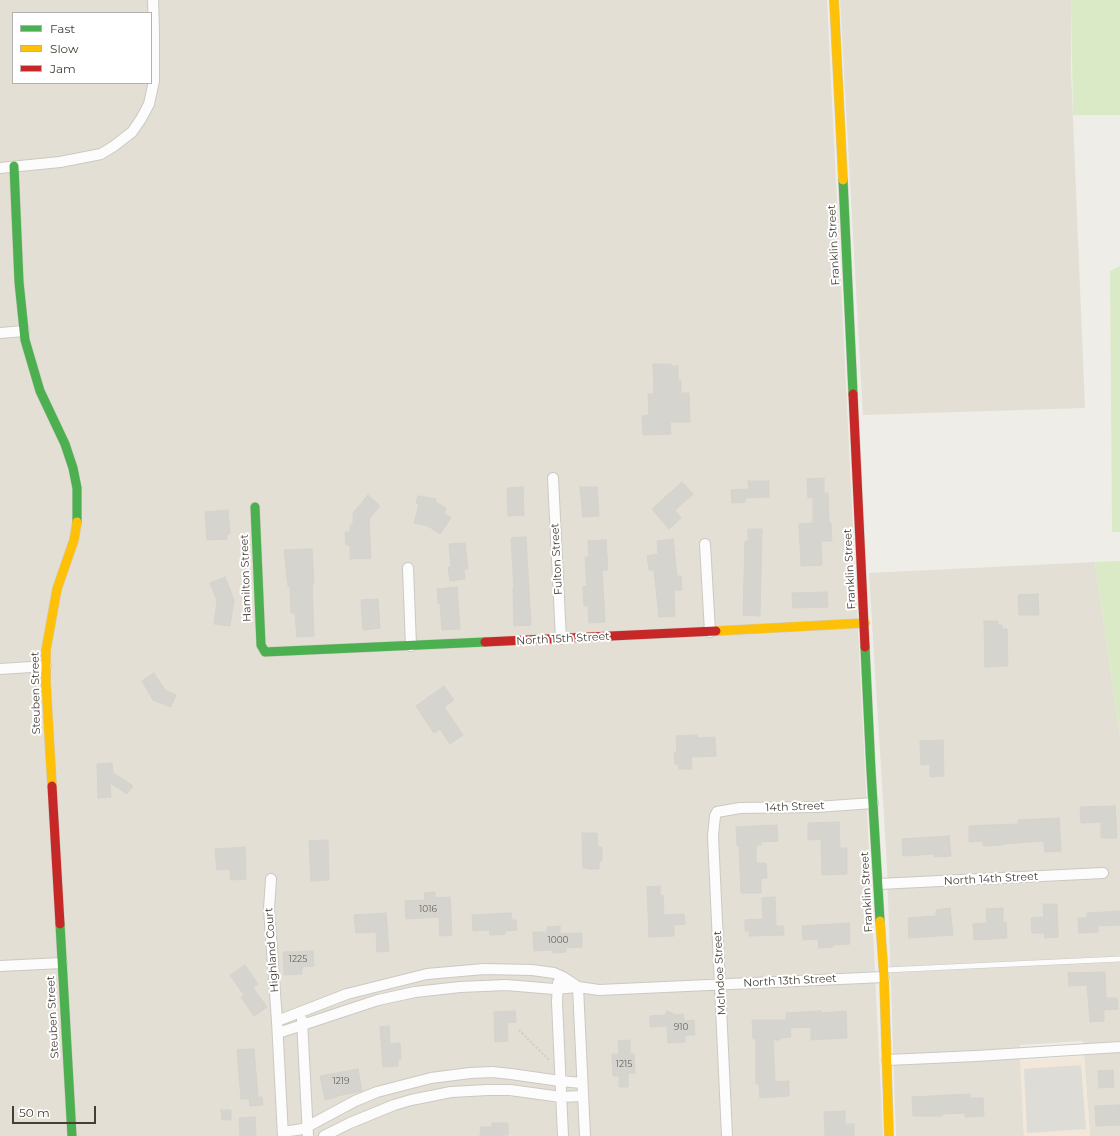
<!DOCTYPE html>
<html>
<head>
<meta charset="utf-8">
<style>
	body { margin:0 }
	#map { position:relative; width:1120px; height:1136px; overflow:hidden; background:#eeede8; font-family:Montserrat,sans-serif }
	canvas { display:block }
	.legend { position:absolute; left:12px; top:12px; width:140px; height:72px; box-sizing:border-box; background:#fff; border:1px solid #b4b2ae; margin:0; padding:5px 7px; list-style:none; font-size:12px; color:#443e34 }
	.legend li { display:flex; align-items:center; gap:8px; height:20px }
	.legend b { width:20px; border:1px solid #b4b2ae }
	.scale { position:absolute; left:12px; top:1106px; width:84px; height:18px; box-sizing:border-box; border:2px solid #443e34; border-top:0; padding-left:5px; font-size:12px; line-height:14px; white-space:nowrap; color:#443e34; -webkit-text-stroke:3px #fff; paint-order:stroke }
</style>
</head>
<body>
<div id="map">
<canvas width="1120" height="1136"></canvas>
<ul class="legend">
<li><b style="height:5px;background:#4caf50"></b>Fast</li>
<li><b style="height:5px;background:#ffc107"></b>Slow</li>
<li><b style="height:5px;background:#c62828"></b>Jam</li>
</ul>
<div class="scale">50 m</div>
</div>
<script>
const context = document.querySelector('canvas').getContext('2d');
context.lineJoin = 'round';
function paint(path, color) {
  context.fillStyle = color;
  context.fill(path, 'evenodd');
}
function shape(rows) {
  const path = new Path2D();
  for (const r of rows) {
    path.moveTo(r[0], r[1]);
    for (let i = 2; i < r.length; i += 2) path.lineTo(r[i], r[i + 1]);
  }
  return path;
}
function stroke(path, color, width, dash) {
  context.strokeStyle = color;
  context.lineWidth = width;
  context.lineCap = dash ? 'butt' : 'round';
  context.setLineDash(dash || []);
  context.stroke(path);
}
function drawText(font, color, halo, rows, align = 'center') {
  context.font = font + ' Montserrat,sans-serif';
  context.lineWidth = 4;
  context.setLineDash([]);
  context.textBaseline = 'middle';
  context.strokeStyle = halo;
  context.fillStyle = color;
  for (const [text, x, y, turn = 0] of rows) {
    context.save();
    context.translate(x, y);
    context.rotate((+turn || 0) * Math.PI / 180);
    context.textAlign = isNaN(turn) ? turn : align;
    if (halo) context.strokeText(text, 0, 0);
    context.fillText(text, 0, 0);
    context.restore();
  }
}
const residential = shape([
	[0,0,827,0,883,1136,0,1136],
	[13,13,151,13,151,83,13,83],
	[840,0,1071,0,1071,71,1085,408,863,415],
	[1095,562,1120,737,1120,1136,1090,1136,1083,1041,1020,1045,1024,1136,896,1136,887,866,869,573]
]);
const commercial = shape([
	[1084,1056,1090,1136,1024,1136,1020,1060]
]);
const green = shape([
	[1071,0,1120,0,1120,115,1073,115],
	[1120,266,1120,532,1112,532,1110,271],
	[1120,561,1120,737,1095,562]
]);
const parking = shape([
	[1081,1065,1086,1129,1027,1133,1024,1069]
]);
const building = shape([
	[653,364,671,364,671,366,678,366,678,381,681,381,681,393,689,393,690,422,670,422,671,434,643,435,642,416,649,415,648,394,654,394,653,364],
	[824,478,824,493,828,493,829,523,831,523,832,541,821,541,822,565,801,566,799,524,813,523,813,497,808,498,807,479,824,478],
	[748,481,769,481,769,497,745,498,745,502,732,503,731,490,749,489,748,481],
	[682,482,693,494,675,510,681,518,669,529,652,509,682,482],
	[523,487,524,515,508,516,507,488,523,487],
	[580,487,597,487,599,516,583,517,580,487],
	[368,495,380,506,369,519,371,558,350,559,350,545,346,545,345,532,350,532,350,525,353,525,353,513,368,495],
	[418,496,436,499,435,502,446,508,444,513,451,518,440,534,428,526,414,523,419,504,416,503,418,496],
	[228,510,230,534,227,534,227,539,207,540,205,512,228,510],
	[748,529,762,529,760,616,743,615,745,541,748,541,748,529],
	[526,537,531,625,514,626,513,589,514,589,511,538,526,537],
	[673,539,677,576,681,576,682,590,674,590,675,616,659,617,654,570,649,570,647,556,658,554,657,541,673,539],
	[606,540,608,570,602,570,605,622,589,623,588,606,584,606,583,587,587,586,585,557,589,557,588,541,606,540],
	[465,543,468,569,464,569,465,579,450,581,448,567,451,567,449,544,465,543],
	[312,549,314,584,312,584,314,636,297,637,295,613,291,613,290,586,288,586,284,550,312,549],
	[225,577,234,600,230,626,214,624,217,600,210,583,225,577],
	[457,587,460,629,442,630,440,603,438,604,437,589,457,587],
	[827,592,828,607,793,608,792,593,827,592],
	[1038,594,1039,615,1019,615,1018,595,1038,594],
	[378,599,380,628,363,630,361,600,378,599],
	[984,621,998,621,998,625,1002,625,1002,629,1007,629,1008,666,985,667,984,621],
	[154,673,165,690,176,695,171,707,153,700,142,681,154,673],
	[444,686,454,700,444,707,463,735,450,744,440,729,434,733,416,706,444,686],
	[697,735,697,738,715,737,716,756,691,757,692,769,679,769,678,764,675,764,674,753,677,753,676,736,697,735],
	[943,740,944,776,930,777,930,764,921,765,920,741,943,740],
	[112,763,113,773,133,786,127,794,110,783,111,797,98,798,97,764,112,763],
	[1115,806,1117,838,1101,838,1101,822,1081,823,1080,807,1115,806],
	[1059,818,1061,851,1045,852,1044,841,1003,844,1003,845,983,846,983,841,969,842,969,826,1018,824,1018,820,1059,818],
	[839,822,840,848,847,848,847,874,822,875,821,839,808,840,808,823,839,822],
	[777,825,778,841,761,842,761,845,756,845,756,863,766,863,767,878,761,878,761,893,741,893,739,846,737,846,736,827,777,825],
	[582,833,597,833,598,847,602,847,602,861,599,861,599,869,587,869,587,868,583,868,582,833],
	[949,836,951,856,934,857,934,854,903,856,902,839,949,836],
	[328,840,329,880,311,881,309,841,328,840],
	[245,847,246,879,231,880,230,869,217,870,215,849,245,847],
	[660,886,660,895,663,895,664,915,684,914,685,924,674,925,674,936,649,937,647,887,660,886],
	[435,892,435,898,450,897,452,935,440,936,439,917,406,919,405,901,425,900,424,893,435,892],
	[775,897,776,926,784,926,784,935,749,936,749,931,745,931,745,920,763,919,762,898,775,897],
	[1043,904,1057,904,1058,937,1045,938,1044,933,1032,933,1031,918,1044,917,1043,904],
	[950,908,953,935,909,938,908,918,936,916,936,910,950,908],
	[1003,908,1003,923,1006,922,1007,938,974,940,973,924,987,923,986,909,1003,908],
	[1120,911,1120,925,1098,926,1098,932,1079,933,1078,918,1087,918,1087,913,1120,911],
	[386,913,389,951,377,952,376,932,356,933,354,915,386,913],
	[511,913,512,920,516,920,517,930,505,931,505,934,490,935,489,930,473,931,472,915,511,913],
	[849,923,850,944,833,945,833,947,819,948,818,939,803,940,802,926,849,923],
	[560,926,560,934,582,933,582,947,566,948,566,952,553,953,553,950,534,951,533,932,547,932,547,927,560,926],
	[313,951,314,966,302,967,302,974,284,975,283,952,313,951],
	[245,965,258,984,253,988,267,1007,254,1016,241,997,244,995,230,975,245,965],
	[1105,972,1106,998,1117,998,1118,1009,1104,1010,1104,1021,1090,1022,1087,985,1069,986,1068,973,1105,972],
	[515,1011,516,1022,507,1023,508,1041,495,1042,494,1012,515,1011],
	[667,1011,676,1015,683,1014,684,1021,694,1020,695,1035,685,1035,685,1042,668,1043,667,1026,650,1027,650,1016,665,1015,667,1011],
	[821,1011,821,1013,846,1011,847,1038,811,1040,811,1027,790,1028,791,1037,780,1038,780,1040,773,1040,775,1082,789,1081,789,1096,760,1098,759,1084,756,1084,756,1039,753,1039,752,1020,786,1020,786,1013,821,1011],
	[389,1026,390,1044,400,1043,401,1059,398,1059,398,1066,383,1067,380,1027,389,1026],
	[630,1040,630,1054,634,1054,635,1073,628,1073,628,1087,619,1087,619,1076,613,1076,612,1054,619,1054,618,1041,630,1040],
	[254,1049,258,1097,262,1097,263,1105,250,1106,249,1099,241,1099,237,1050,254,1049],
	[358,1069,362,1091,337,1096,337,1097,325,1100,320,1076,358,1069],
	[1113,1070,1114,1087,1099,1088,1098,1071,1113,1070],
	[970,1094,970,1098,983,1098,984,1116,965,1117,965,1113,942,1114,942,1116,913,1116,912,1097,970,1094],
	[1120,1105,1120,1125,1096,1126,1095,1106,1120,1105],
	[221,1110,231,1110,231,1120,222,1120,221,1110],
	[845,1111,845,1124,854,1124,854,1136,825,1136,824,1112,845,1111],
	[255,1117,256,1136,240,1136,239,1118,255,1117],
	[492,1123,508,1123,508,1135,480,1136,481,1127,492,1127,492,1123]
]);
const path = shape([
	[519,1030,549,1060]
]);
const lane = shape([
	[885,970,1120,959]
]);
const street = shape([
	[0,168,60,162,101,154,114,146,132,132,141,119,149,104,154,81,154,30,153,0],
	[0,333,24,331],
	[553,478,561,639],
	[705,544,710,632],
	[408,568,411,646],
	[0,669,46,666],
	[271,879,269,909,277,1021,283,1136],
	[879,884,1103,873],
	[0,966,62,963],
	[558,983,557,1002,563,1136],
	[302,1020,308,1136],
	[277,1021,347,994,427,974,484,969,532,970,554,973,563,977,578,987,585,1136],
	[278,1033,378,1000,415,992,460,987,506,985,554,989,578,987,599,990,884,977],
	[887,1060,976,1056,1120,1047],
	[283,1132,303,1129,355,1101,377,1092,431,1078,470,1073,492,1072,511,1074,560,1081,582,1083],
	[324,1136,350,1123,394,1105,411,1100,451,1092,488,1090,510,1090,561,1097,582,1096],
	[727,1136,713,836,715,816,717,812,740,808,817,807,873,803]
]);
const fast = shape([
	[14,166,19,282,25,340,40,391,65,444,73,468,77,488,77,522],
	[843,180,853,394],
	[255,507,261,645,265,652,485,642],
	[865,647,871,771,880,921],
	[60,924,72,1136]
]);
const slow = shape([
	[834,0,843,180],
	[716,631,865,623],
	[52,786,46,683,46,650,57,589,74,540,77,522],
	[880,921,884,977,889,1136]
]);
const jam = shape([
	[853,394,865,647],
	[485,642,716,631],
	[52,786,60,924]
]);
const numberNames = [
	["1016",428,909],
	["1000",558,940],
	["1225",298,959],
	["910",681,1027],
	["1215",624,1064],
	["1219",341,1081]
];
const streetNames = [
	["Franklin Street",834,245,-93],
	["Fulton Street",557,559,-93],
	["Franklin Street",850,569,-93],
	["Hamilton Street",246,578,-92],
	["North 15th Street",563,639,-3],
	["Steuben Street",36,693,-91],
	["14th Street",795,807,-2],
	["North 14th Street",991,879,-3],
	["Franklin Street",867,892,-93],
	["Highland Court",272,950,-94],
	["McIndoe Street",720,973,-93],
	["North 13th Street",790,981,-3],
	["Steuben Street",53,1017,-93]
];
paint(residential, '#e3dfd4');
paint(commercial, '#f2e8da');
paint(green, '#dbeac6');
paint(parking, '#dddcd7');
paint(building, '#d6d4cf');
stroke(building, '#d6d3cd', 1);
stroke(lane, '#cbc9c3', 6);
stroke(street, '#cbc9c3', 12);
stroke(fast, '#cfcbbf', 10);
stroke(slow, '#cfcbbf', 10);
stroke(jam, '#cfcbbf', 10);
stroke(path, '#d0cdc9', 2, [2, 2]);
stroke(lane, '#fcfcfc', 5);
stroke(street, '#fcfcfc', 10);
stroke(fast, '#4caf50', 9);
stroke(slow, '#ffc107', 9);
stroke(jam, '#c62828', 9);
drawText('9px', '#6a655c', null, numberNames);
drawText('11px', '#443e34', '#fff', streetNames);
</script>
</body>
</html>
